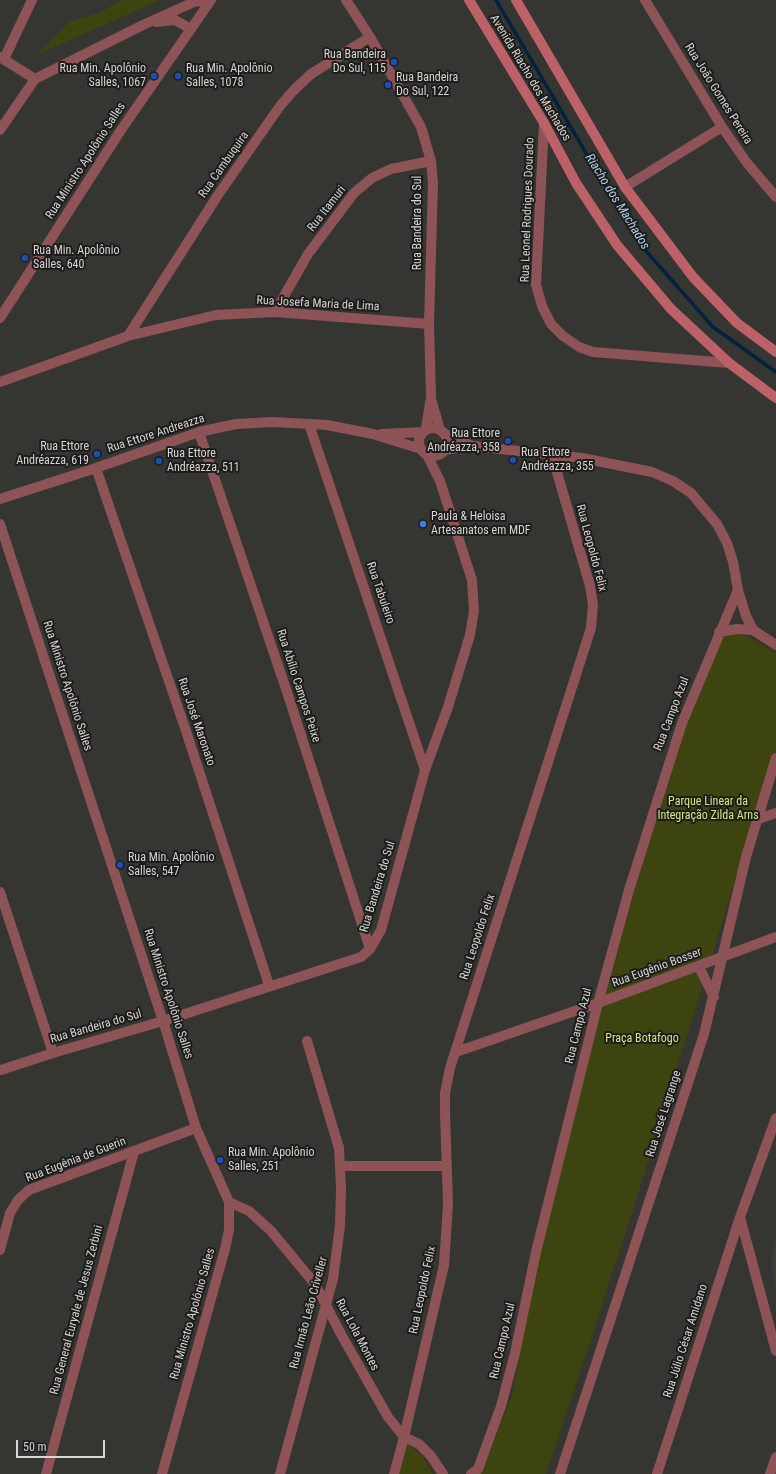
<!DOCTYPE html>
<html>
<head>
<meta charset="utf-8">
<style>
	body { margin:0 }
	#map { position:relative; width:776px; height:1474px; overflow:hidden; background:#353532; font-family:"Roboto Condensed",sans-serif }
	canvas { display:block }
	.scale { position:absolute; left:16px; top:1440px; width:89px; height:18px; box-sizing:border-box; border:2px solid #d5d5d3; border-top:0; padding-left:5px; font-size:12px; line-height:14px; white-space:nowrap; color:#d5d5d3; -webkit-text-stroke:3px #1d1c1b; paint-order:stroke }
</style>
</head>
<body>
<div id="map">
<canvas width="776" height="1474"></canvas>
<div class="scale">50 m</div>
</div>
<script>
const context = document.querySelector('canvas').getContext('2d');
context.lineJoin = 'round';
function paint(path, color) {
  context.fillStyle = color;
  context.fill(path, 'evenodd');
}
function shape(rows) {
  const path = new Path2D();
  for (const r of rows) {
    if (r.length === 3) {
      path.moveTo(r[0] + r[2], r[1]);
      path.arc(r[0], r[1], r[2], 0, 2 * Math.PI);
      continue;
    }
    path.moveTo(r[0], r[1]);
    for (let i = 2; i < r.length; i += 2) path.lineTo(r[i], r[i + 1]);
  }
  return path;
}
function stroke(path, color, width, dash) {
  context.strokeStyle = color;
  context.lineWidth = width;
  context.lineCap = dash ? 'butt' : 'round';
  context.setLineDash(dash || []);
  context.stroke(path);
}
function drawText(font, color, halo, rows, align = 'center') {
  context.font = font + ' "Roboto Condensed",sans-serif';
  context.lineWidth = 4;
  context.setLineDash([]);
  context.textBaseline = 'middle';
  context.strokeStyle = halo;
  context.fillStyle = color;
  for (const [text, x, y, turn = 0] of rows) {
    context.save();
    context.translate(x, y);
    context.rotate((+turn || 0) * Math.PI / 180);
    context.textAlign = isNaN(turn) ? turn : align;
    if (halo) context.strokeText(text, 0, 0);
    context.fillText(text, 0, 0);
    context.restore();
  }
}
const built = shape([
	[776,1232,776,1292,772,1264]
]);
const green = shape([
	[121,0,160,0,41,53,35,54,41,50,69,22,101,12],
	[732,632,739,632,776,653,776,748,631,1217,546,1474,476,1474,483,1468,513,1393,532,1279,625,916,691,708,723,637],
	[410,1445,424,1458,433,1474,397,1474,403,1454,407,1446]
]);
const stream = shape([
	[496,0,639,243,713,327,776,372]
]);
const street = shape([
	[346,0,370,37,421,127,431,161,433,183,429,324,431,396,426,429],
	[645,0,722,127,747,163,776,197],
	[156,22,175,20,191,29],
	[0,57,35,79],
	[4,59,32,0],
	[544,123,536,285,542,306,551,324,563,336,579,347,593,352,729,363],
	[0,130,35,79,143,25,194,2,206,0],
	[625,187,722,127],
	[275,312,308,254,354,193,372,178,391,169,431,161],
	[0,318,121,130,211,0],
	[128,336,218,195,280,106,294,90,311,74,370,37],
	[0,382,128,336,216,315,275,312,429,324],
	[432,402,440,430],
	[309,424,425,770],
	[433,442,14],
	[199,432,287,692,370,949],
	[443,433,473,446],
	[381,434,423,432],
	[444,450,473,446,582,458,652,472,673,481,691,493,717,524,727,543,733,562,738,590,746,616,753,630,776,645],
	[96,468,185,728,269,985],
	[0,499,96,468,199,432,236,424,273,422,327,425,373,434,421,449],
	[0,524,163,1021,196,1128,229,1202,229,1230,225,1249,162,1474],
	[719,632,737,629,753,630],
	[758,819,776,813],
	[0,892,53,1053],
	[699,967,714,997],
	[456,1052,598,1003,776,937],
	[1,1070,53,1053,163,1021,361,957,370,949,381,930,425,770,448,707,470,635,474,611,472,580,440,481,427,455],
	[341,1166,447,1166],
	[229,1202,249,1211,271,1231,315,1284,342,1336,388,1417,404,1437,419,1444,431,1456,443,1474],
	[740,1217,776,1351],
	[0,1250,10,1213,18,1200,29,1190,196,1128],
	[46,1474,134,1152],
	[280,1474,333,1279,340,1226,341,1188,339,1148,307,1041],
	[394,1474,404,1437,444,1265,448,1204,445,1113,445,1093,450,1068,591,628,593,605,590,586,552,455],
	[471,1474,478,1469,501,1406,515,1353,536,1252,598,1003,629,890,682,723,738,590],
	[560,1474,704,1034,746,857,776,758],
	[657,1474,740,1217,776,1118],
	[770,1474,776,1457]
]);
const secondary = shape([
	[469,0,544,123,576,183,617,245,671,309,729,363,776,398],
	[516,0,625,187,693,277,737,323,776,352]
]);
const markers = [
	[394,62,4,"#1a4fb4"],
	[154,76,4,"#1a4fb4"],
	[178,76,4,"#1a4fb4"],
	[388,85,4,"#1a4fb4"],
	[25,258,4,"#1a4fb4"],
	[508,441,4,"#1a4fb4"],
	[97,454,4,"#1a4fb4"],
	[513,460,4,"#1a4fb4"],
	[159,461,4,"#1a4fb4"],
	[423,524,4,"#3f7fe0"],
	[120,865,4,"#1a4fb4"],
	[220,1160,4,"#1a4fb4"]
];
const poiNames = [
	["Rua Bandeira",386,55,"right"],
	["Do Sul, 115",386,69,"right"],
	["Rua Min. Apolônio",146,69,"right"],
	["Salles, 1067",146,83,"right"],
	["Rua Min. Apolônio",186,69],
	["Salles, 1078",186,83],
	["Rua Bandeira",396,78],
	["Do Sul, 122",396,92],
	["Rua Min. Apolônio",33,251],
	["Salles, 640",33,265],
	["Rua Ettore",500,434,"right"],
	["Andréazza, 358",500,448,"right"],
	["Rua Ettore",89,447,"right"],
	["Andréazza, 619",89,461,"right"],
	["Rua Ettore",521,453],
	["Andréazza, 355",521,467],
	["Rua Ettore",167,454],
	["Andréazza, 511",167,468],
	["Paula & Heloisa",431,517],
	["Artesanatos em MDF",431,531],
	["Rua Min. Apolônio",128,858],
	["Salles, 547",128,872],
	["Rua Min. Apolônio",228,1153],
	["Salles, 251",228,1167]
];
const streetNames = [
	["Avenida Riacho dos Machados",530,78,59],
	["Rua João Gomes Pereira",718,94,58],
	["Rua Ministro Apolônio Salles",86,161,-57],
	["Rua Cambuquira",224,165,-55],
	["Rua Itamuri",327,209,-52],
	["Rua Leonel Rodrigues Dourado",528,210,-88],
	["Rua Bandeira do Sul",418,223,-90],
	["Rua Josefa Maria de Lima",318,304,3],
	["Rua Ettore Andreazza",156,434,-18],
	["Rua Leopoldo Felix",591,548,75],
	["Rua Tabuleiro",380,593,71],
	["Rua Ministro Apolônio Salles",67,686,72],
	["Rua Abílio Campos Peixe",298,686,72],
	["Rua Campo Azul",672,714,-69],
	["Rua José Maronato",196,722,71],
	["Rua Bandeira do Sul",378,887,-73],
	["Rua Leopoldo Felix",478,937,-72],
	["Rua Eugênio Bosser",657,968,-20],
	["Rua Ministro Apolônio Salles",168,994,72],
	["Rua Campo Azul",579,1026,-76],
	["Rua Bandeira do Sul",96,1027,-16],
	["Rua José Lagrange",664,1114,-72],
	["Rua Eugênia de Guerin",76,1160,-21],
	["Rua Leopoldo Felix",423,1290,-78],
	["Rua General Euryale de Jesus Zerbini",77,1310,-75],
	["Rua Irmão Leão Criveller",309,1313,-75],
	["Rua Ministro Apolônio Salles",193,1314,-74],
	["Rua Lola Montes",357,1335,62],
	["Rua Campo Azul",503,1341,-77],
	["Rua Júlio César Amidano",686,1341,-72]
];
const parkNames = [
	["Parque Linear da",708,802],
	["Integração Zilda Arns",708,816],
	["Praça Botafogo",642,1039]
];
const waterNames = [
	["Riacho dos Machados",617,202,58]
];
paint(built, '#403d35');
paint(green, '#3d440f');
stroke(stream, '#00233f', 3.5);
stroke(street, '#8d5356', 10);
stroke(secondary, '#bd6168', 10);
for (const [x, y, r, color] of markers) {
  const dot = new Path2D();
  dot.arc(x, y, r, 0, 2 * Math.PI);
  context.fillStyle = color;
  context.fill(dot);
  stroke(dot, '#1d1c1b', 1.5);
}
drawText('12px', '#d5d5d3', '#1d1c1b', poiNames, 'left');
drawText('12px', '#d5d5d3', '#1d1c1b', streetNames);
drawText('12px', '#d8e874', '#1d1c1b', parkNames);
drawText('italic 13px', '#adcfee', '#1d1c1b', waterNames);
</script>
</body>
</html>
